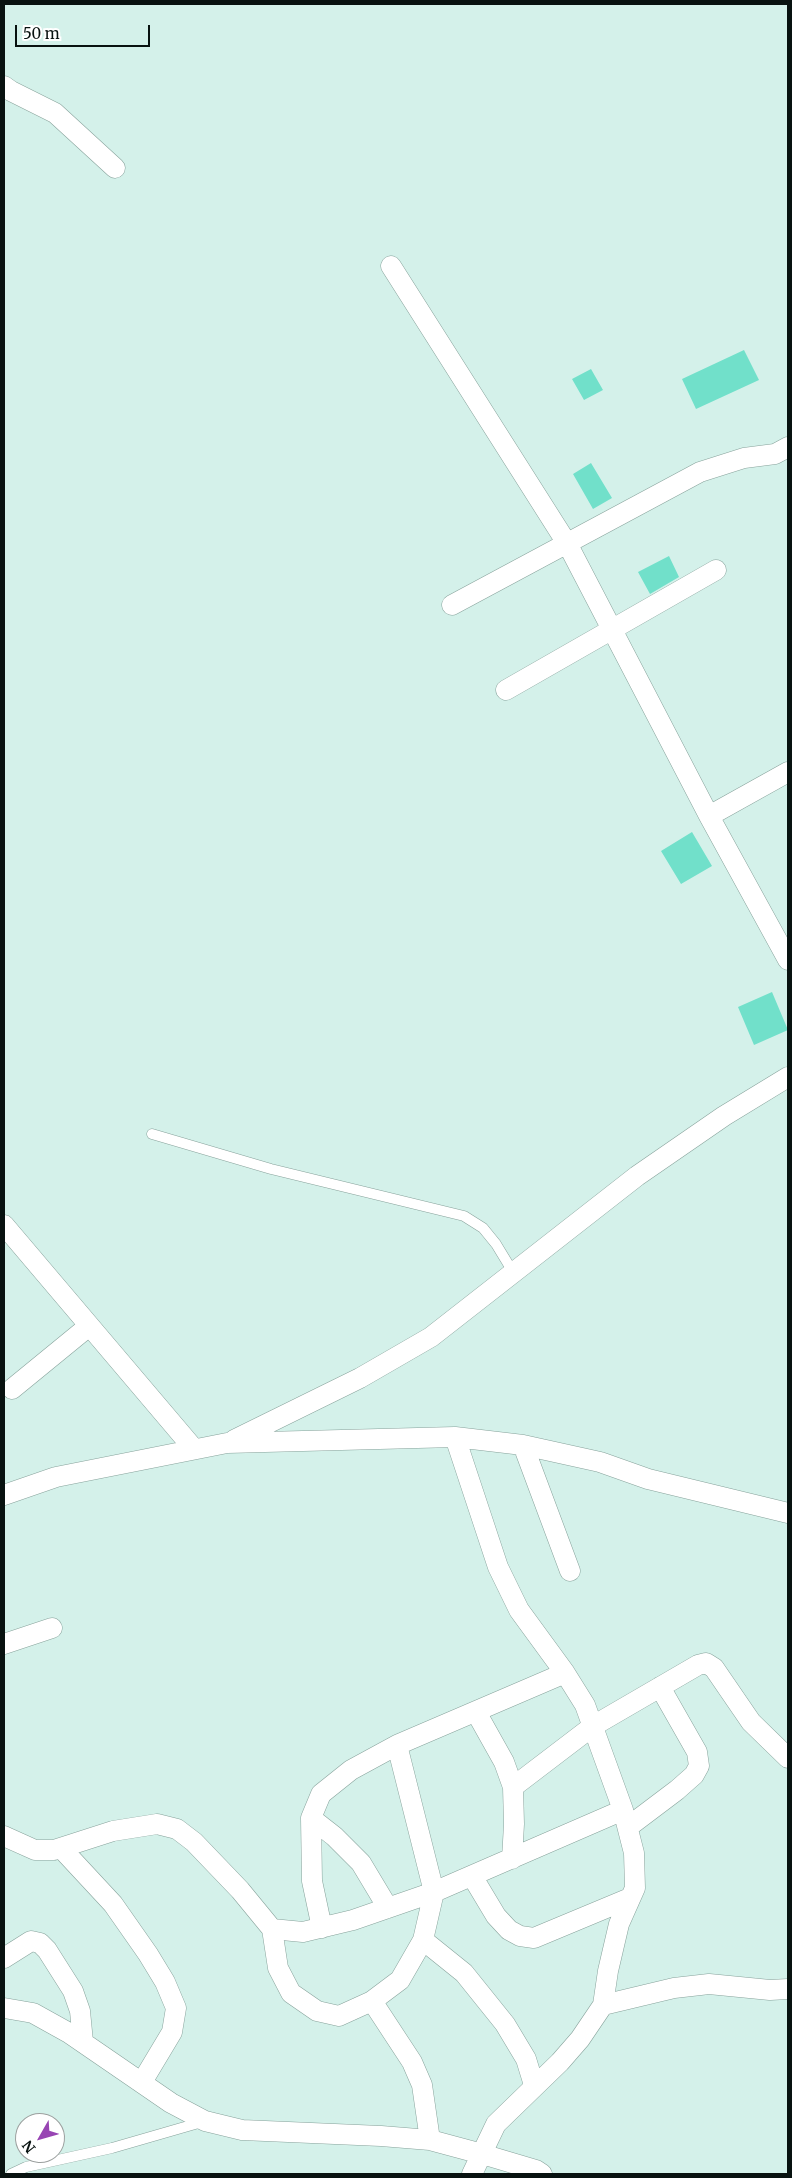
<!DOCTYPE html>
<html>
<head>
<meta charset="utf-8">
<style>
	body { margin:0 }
	#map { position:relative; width:792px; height:2178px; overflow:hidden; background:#d4f1ea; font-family:Merriweather,serif }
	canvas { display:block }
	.frame { position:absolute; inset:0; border:5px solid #081210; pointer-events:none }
	.north { position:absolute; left:15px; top:2113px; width:50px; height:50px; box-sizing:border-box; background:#fff; border:1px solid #9ca09f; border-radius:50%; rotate:232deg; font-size:14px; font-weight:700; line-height:20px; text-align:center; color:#081210 }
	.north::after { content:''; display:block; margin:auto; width:18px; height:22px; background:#9845b3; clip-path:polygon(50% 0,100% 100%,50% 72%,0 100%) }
	.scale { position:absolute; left:15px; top:25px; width:135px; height:22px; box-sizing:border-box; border:2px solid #081210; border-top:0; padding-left:6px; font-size:15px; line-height:18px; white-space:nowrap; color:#081210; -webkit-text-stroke:4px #fff; paint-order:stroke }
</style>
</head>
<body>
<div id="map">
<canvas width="792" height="2178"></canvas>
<div class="frame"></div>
<div class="north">N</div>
<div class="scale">50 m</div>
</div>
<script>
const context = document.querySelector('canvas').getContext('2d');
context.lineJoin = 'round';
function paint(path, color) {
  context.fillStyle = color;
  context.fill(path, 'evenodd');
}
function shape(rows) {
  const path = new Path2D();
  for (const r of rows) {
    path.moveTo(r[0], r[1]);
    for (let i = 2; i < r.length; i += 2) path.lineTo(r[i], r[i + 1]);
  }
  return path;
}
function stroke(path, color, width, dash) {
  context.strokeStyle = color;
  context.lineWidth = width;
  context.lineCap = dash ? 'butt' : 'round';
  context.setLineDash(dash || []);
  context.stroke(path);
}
const building = shape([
	[744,350,759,380,696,409,682,379],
	[591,369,603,390,584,400,572,379],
	[591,463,612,498,593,509,573,474],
	[669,556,679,577,650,594,638,572],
	[692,832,712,866,681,884,661,851],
	[772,992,788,1030,754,1045,738,1007]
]);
const service = shape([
	[152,1134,271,1169,464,1216,483,1228,496,1244,513,1272],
	[11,2174,26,2167,112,2148,202,2122]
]);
const minor = shape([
	[4,86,11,91,55,113,115,168],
	[391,266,568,545,709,816,788,960],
	[452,605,700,472,744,458,775,454,788,447],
	[506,690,716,570],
	[709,816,788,772],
	[4,1225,194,1449],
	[12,1389,89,1326],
	[455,1437,498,1567,519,1610,565,1673,585,1705,623,1810,634,1853,635,1888,619,1924,608,1971,603,2005,580,2039,560,2062,496,2124,472,2174],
	[234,1440,360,1378,431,1337,637,1176,724,1116,788,1077],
	[523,1445,570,1571],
	[4,1495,56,1477,227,1443,455,1437,523,1445,600,1462,648,1479,788,1513],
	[4,1644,52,1628],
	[476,1712,504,1762,513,1787,514,1824,512,1859],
	[397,1745,434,1892,423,1940,464,1973,505,2024,526,2059,534,2085],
	[513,1787,593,1726,698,1665,706,1663,714,1668,751,1722,788,1758],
	[311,1818,321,1794,351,1770,397,1745,565,1673],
	[628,1827,677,1790,694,1775,699,1766,697,1752,660,1687],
	[4,1836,35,1850,54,1850,113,1831,157,1824,177,1829,194,1842,240,1890,272,1929,278,1968,291,1993,317,2011,339,2016,372,2001,400,1980,423,1940],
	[61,1848,113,1904,148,1954,165,1982,176,2008,172,2032,142,2082],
	[472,1876,496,1916,509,1930,520,1936,534,1938,630,1898],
	[322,1928,312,1881,311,1818,334,1836,361,1863,388,1908],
	[272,1929,303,1932,353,1920,434,1892,623,1810],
	[4,1958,31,1941,40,1943,47,1950,73,1991,80,2011,83,2042],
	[372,2001,412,2062,422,2085,430,2140],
	[603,2005,674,1988,709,1984,770,1990,788,1989],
	[4,2008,33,2013,69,2033,171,2103,205,2121,242,2130,381,2136,430,2140,482,2154,536,2170,542,2174]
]);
paint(building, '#71e0ca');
stroke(service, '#87a29b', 11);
stroke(minor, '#87a29b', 21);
stroke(service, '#fff', 10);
stroke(minor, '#fff', 20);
</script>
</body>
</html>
